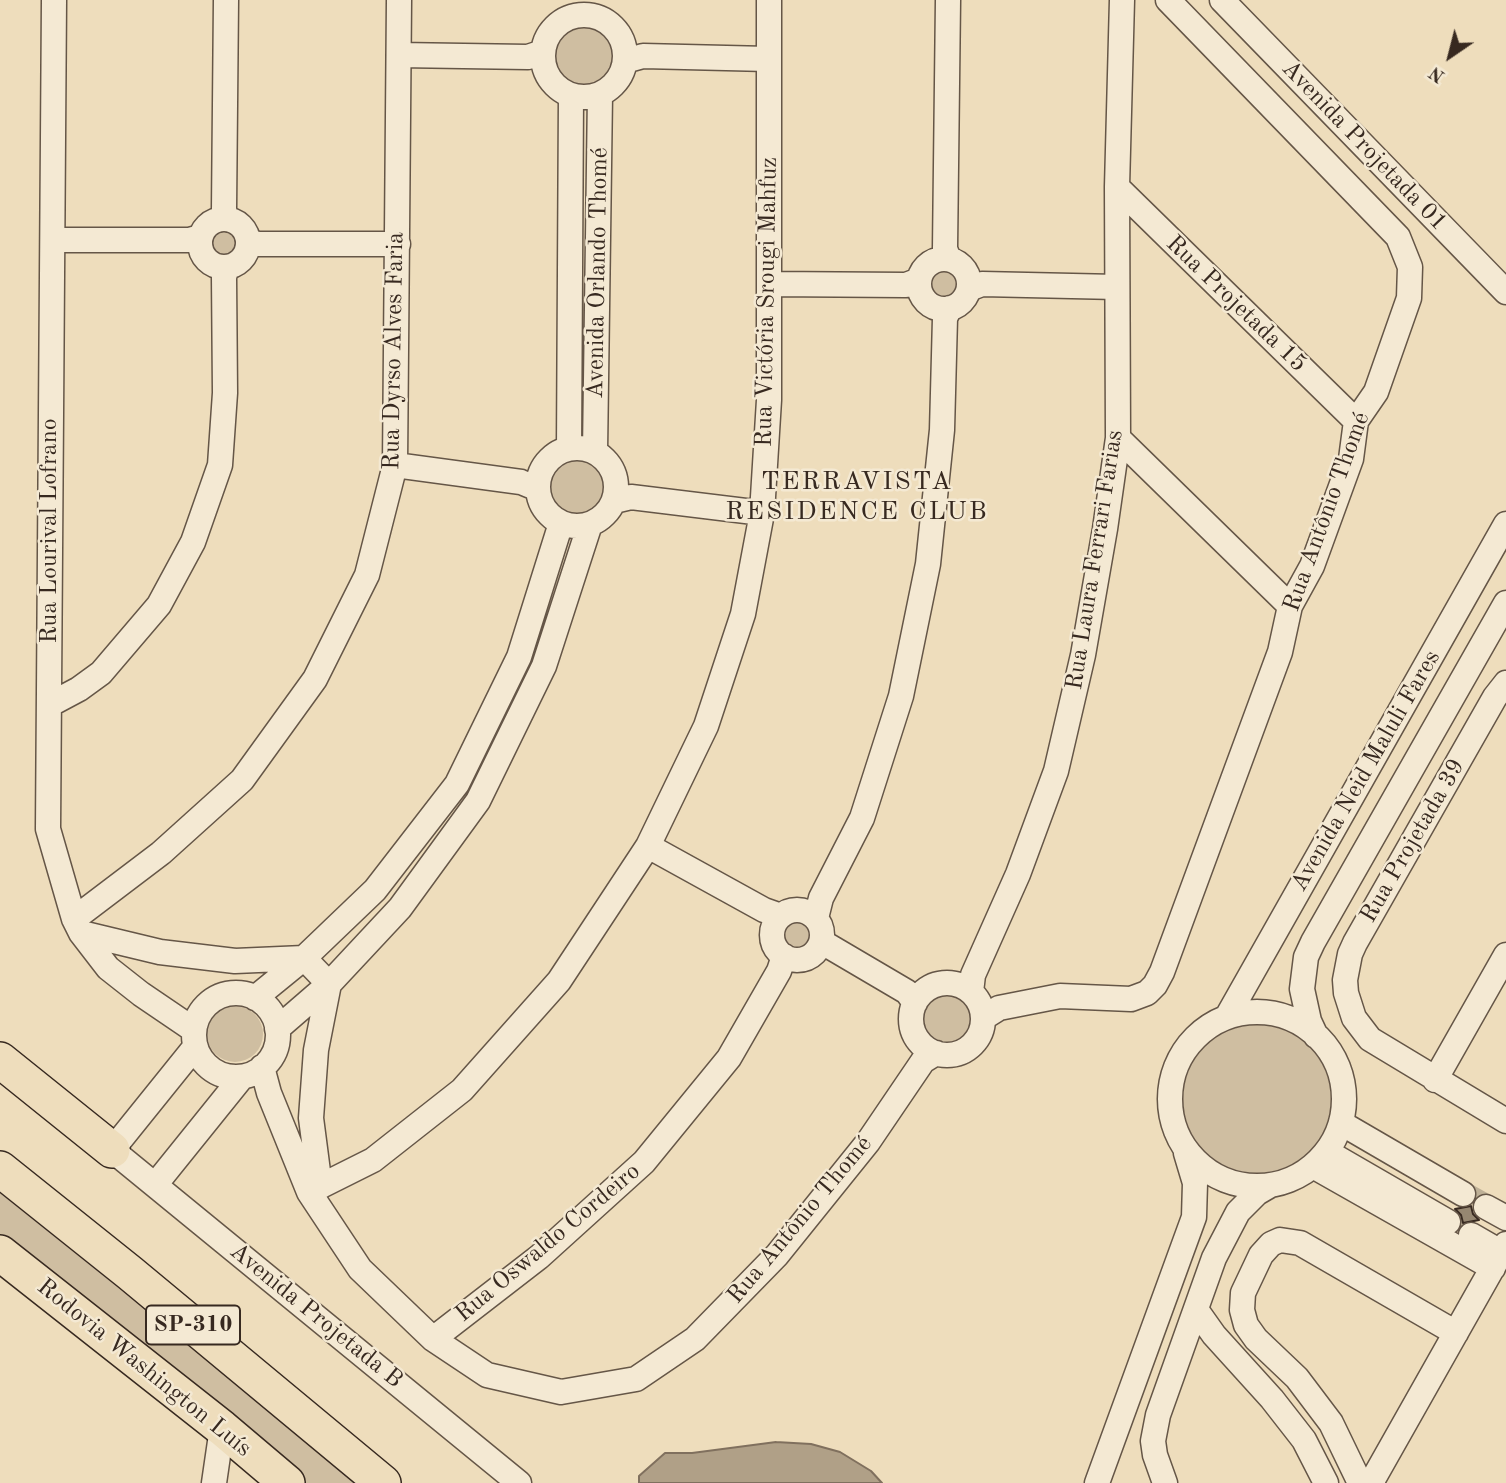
<!DOCTYPE html>
<html>
<head>
<meta charset="utf-8">
<style>
	body { margin:0 }
	#map { position:relative; width:1506px; height:1483px; overflow:hidden; background:#eeddbc; font-family:"Old Standard TT",serif }
	canvas { display:block }
	.north { position:absolute; left:1415px; top:21px; width:70px; height:70px; -webkit-text-stroke:5px #f4e9d3; paint-order:stroke; rotate:215deg; font-size:19px; font-weight:700; line-height:28px; text-align:center; color:#372920 }
	.north::after { content:''; display:block; margin:auto; width:24px; height:32px; background:#372920; clip-path:polygon(50% 0,100% 100%,50% 72%,0 100%) }
</style>
</head>
<body>
<div id="map">
<canvas width="1506" height="1483"></canvas>
<div class="north">N</div>
</div>
<script>
const context = document.querySelector('canvas').getContext('2d');
context.lineJoin = 'round';
function paint(path, color) {
  context.fillStyle = color;
  context.fill(path, 'evenodd');
}
function shape(rows) {
  const path = new Path2D();
  for (const r of rows) {
    if (r.length === 3) {
      path.moveTo(r[0] + r[2], r[1]);
      path.arc(r[0], r[1], r[2], 0, 2 * Math.PI);
      continue;
    }
    path.moveTo(r[0], r[1]);
    for (let i = 2; i < r.length; i += 2) path.lineTo(r[i], r[i + 1]);
  }
  return path;
}
function stroke(path, color, width, dash) {
  context.strokeStyle = color;
  context.lineWidth = width;
  context.lineCap = dash ? 'butt' : 'round';
  context.setLineDash(dash || []);
  context.stroke(path);
}
function drawText(font, color, halo, rows, align = 'center') {
  context.font = font + ' "Old Standard TT",serif';
  context.lineWidth = 5;
  context.setLineDash([]);
  context.textBaseline = 'middle';
  context.strokeStyle = halo;
  context.fillStyle = color;
  for (const [text, x, y, turn = 0] of rows) {
    context.save();
    context.translate(x, y);
    context.rotate((+turn || 0) * Math.PI / 180);
    context.textAlign = isNaN(turn) ? turn : align;
    if (halo) context.strokeText(text, 0, 0);
    context.fillText(text, 0, 0);
    context.restore();
  }
}
const green = shape([
	[585,58,30],
	[224,243,15],
	[944,285,15],
	[577,486,31],
	[797,935,15],
	[947,1019,26],
	[235,1034,28],
	[1257,1099,74],
	[0,1182,371,1483,299,1483,0,1244]
]);
const water = shape([
	[776,1442,811,1444,840,1452,871,1471,882,1483,639,1483,639,1476,665,1453,692,1453,776,1442]
]);
const shadow = shape([
	[1473,1185,1489,1194,1479,1204,1466,1205,1462,1196],
	[1470,1208,1471,1215,1477,1220,1466,1231,1452,1233,1445,1221,1456,1211]
]);
const building = shape([
	[1471,1206,1473,1214,1479,1220,1463,1223,1461,1215,1455,1209,1471,1206]
]);
const minor = shape([
	[54,0,48,829,74,919,81,933,108,968,141,994,194,1030],
	[226,0,224,210,227,219],
	[948,0,945,249,949,259],
	[1222,0,1506,292],
	[584,56,41],
	[399,55,528,57,543,52],
	[625,61,643,56,768,59],
	[1117,187,1356,421],
	[224,243,24],
	[53,240,189,240,200,237],
	[248,241,258,244,398,244],
	[944,284,25],
	[769,284,906,285,919,280],
	[969,289,982,284,1117,287],
	[1118,438,1290,606],
	[577,487,39],
	[569,448,571,95],
	[595,452,600,94],
	[395,465,521,482,538,489],
	[614,501,631,497,762,513],
	[1506,683,1495,697,1355,943,1350,954,1345,980,1346,993,1354,1018,1370,1039,1506,1121],
	[49,705,79,689,101,673,159,605,193,542,220,465,225,393,224,277,227,267],
	[648,846,764,910,781,916],
	[797,935,25],
	[816,918,821,898,862,818,901,696,928,564,942,430,945,318,950,308],
	[74,919,161,853,242,780,315,679,367,575,395,465,399,0],
	[81,933,160,952,235,961,304,958,329,984,316,1050,311,1118,320,1187],
	[822,942,907,992,915,1003],
	[947,1019,36],
	[971,992,973,975,1018,874,1056,771,1083,655,1105,529,1118,438,1117,187,1122,0],
	[236,1035,42],
	[255,998,304,958,375,890,457,784,519,657,561,523],
	[1257,1099,87],
	[1227,1017,1506,524],
	[983,1018,999,1008,1060,996,1131,999,1147,993,1155,985,1162,972,1280,652,1290,606,1312,566,1351,459,1356,421,1376,392,1409,298,1410,267,1398,237,1168,0],
	[277,1029,329,984,400,908,478,801,544,666,590,524],
	[1316,1036,1309,1021,1302,989,1306,957,1313,942,1506,603],
	[195,1047,112,1150,519,1483],
	[262,1067,269,1093,309,1192,360,1269,433,1339,487,1375,561,1392,636,1379,695,1339,777,1255,868,1142,923,1061,936,1053],
	[1435,1080,1506,955],
	[1341,1123,1463,1194],
	[1327,1152,1448,1222],
	[1313,1166,1493,1268],
	[155,1185,242,1077],
	[309,1192,373,1160,462,1090,559,981,648,846,706,726,743,614,762,513,769,400,769,0],
	[1486,1207,1506,1218],
	[1471,1235,1506,1255],
	[1197,1311,1214,1335,1272,1399,1304,1440,1326,1483],
	[433,1339,539,1257,644,1162,729,1058,779,971,784,956],
	[214,1483,222,1428],
	[1097,1483,1194,1217,1195,1183,1186,1153],
	[1165,1483,1155,1455,1153,1441,1158,1415,1214,1258,1238,1212,1257,1193,1269,1186],
	[1360,1483,1331,1423,1297,1378,1256,1339,1246,1325,1242,1310,1243,1293,1261,1255,1271,1244,1280,1240,1300,1243,1456,1333],
	[1371,1483,1506,1244]
]);
const highway = shape([
	[0,1060,112,1150],
	[0,1169,130,1273,383,1483],
	[0,1253,222,1428,287,1483]
]);
const shields = [
	[193,1325,94]
];
const shieldNames = [
	["SP-310",193,1325]
];
const streetNames = [
	["Avenida Projetada 01",1364,146,46],
	["Avenida Orlando Thomé",598,273,-89],
	["Rua Victória Srougi Mahfuz",767,302,-89],
	["Rua Projetada 15",1236,304,44],
	["Rua Dyrso Alves Faria",394,351,-89],
	["Rua Antônio Thomé",1327,512,-70],
	["Rua Lourival Lofrano",50,531,-90],
	["Rua Laura Ferrari Farias",1095,560,-81],
	["Avenida Neid Maluli Fares",1366,771,-60],
	["Rua Projetada 39",1413,841,-60],
	["Rua Antônio Thomé",800,1220,-50],
	["Rua Oswaldo Cordeiro",548,1243,-40],
	["Avenida Projetada B",316,1316,39],
	["Rodovia Washington Luís",144,1368,39]
];
const neighbourhoodNames = [
	["TERRAVISTA",857,482],
	["RESIDENCE CLUB",857,512]
];
paint(green, '#cfbea1');
paint(water, '#b0a087');
stroke(water, '#80705e', 2);
paint(shadow, '#0003');
paint(building, '#968771');
stroke(building, '#372920', 2);
stroke(minor, '#655647', 27);
stroke(highway, '#372920', 38);
stroke(minor, '#f4e9d3', 24);
stroke(highway, '#eeddbc', 35);
for (const [x, y, w] of shields) {
  const box = new Path2D();
  box.roundRect(x - w / 2, y - 19.5, w, 39, 5);
  context.fillStyle = '#f4e9d3';
  context.fill(box);
  stroke(box, '#372920', 2);
}
drawText('bold 23px', '#372920', null, shieldNames);
drawText('24px', '#372920', '#f4e9d3', streetNames);
context.letterSpacing = '2px';
drawText('26px', '#372920', '#f4e9d3', neighbourhoodNames);
context.letterSpacing = '0px';
</script>
</body>
</html>
